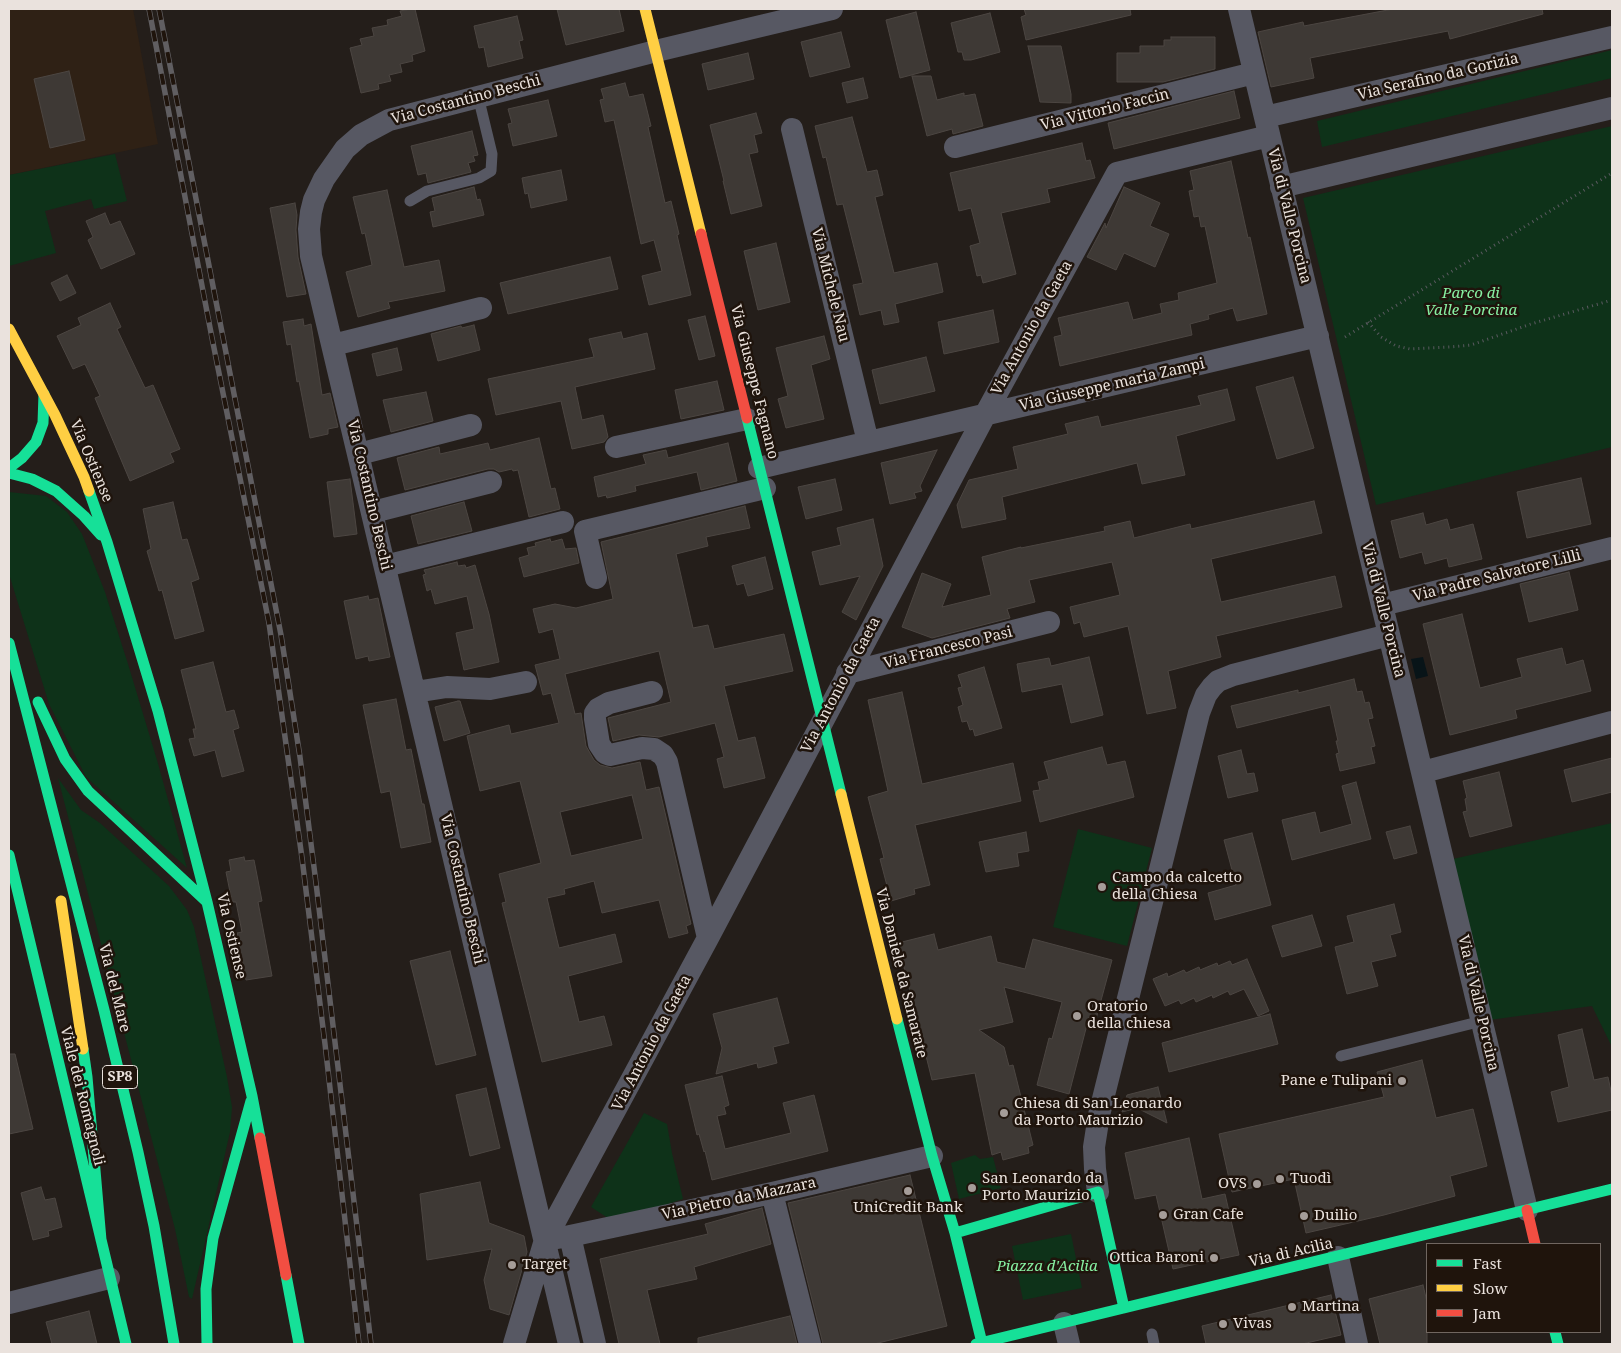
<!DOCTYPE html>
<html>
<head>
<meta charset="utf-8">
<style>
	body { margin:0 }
	#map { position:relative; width:1621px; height:1353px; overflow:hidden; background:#241e1a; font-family:"Noto Serif",serif }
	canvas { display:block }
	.frame { position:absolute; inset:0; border:10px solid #eae2dd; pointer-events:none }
	.legend { position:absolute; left:1426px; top:1243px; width:175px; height:90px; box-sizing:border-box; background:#1f140c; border:1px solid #706660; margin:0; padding:6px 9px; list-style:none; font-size:15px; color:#eae2dd }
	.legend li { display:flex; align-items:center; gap:10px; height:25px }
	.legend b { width:25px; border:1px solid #706660 }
</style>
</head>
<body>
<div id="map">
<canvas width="1621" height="1353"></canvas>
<div class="frame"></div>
<ul class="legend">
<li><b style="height:6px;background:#16e098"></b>Fast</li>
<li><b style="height:6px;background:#ffcf43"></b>Slow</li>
<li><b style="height:6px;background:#f24e42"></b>Jam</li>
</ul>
</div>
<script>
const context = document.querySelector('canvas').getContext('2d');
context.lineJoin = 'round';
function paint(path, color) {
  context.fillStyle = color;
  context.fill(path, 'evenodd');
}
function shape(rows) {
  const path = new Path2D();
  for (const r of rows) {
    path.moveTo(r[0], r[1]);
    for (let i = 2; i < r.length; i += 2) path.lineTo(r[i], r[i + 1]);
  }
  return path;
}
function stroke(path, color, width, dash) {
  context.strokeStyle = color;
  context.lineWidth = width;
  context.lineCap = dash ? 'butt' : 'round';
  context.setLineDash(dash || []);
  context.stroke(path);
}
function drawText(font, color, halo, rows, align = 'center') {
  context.font = font + ' "Noto Serif",serif';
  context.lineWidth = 5;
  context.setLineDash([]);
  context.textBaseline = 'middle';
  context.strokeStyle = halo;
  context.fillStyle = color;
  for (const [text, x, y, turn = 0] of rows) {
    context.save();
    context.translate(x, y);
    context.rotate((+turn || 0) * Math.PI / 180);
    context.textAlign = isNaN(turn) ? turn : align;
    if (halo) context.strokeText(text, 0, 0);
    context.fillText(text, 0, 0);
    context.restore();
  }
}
const built = shape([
	[9,9,133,9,158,144,9,175]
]);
const green = shape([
	[1612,50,1612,78,1322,147,1317,121],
	[1612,126,1612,447,1376,505,1303,198],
	[115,154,127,201,94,209,91,199,45,211,56,253,9,266,9,175],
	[9,492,46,496,67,512,82,534,105,592,128,664,157,760,187,868,86,777,49,704,9,574],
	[58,778,81,810,100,823,169,886,187,910,194,927,227,1077,232,1107,230,1132,192,1299,189,1297,175,1229],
	[1612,823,1612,1047,1592,1006,1482,1021,1444,861],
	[1078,829,1152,848,1127,946,1053,927],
	[644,1113,667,1124,672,1153,683,1199,614,1222,591,1207],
	[975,1155,980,1159,993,1157,1001,1188,959,1199,951,1163],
	[1071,1234,1082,1288,1023,1300,1012,1246]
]);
const water = shape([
	[1423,657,1428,676,1416,679,1411,659]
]);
const building = shape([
	[411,9,415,9,425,51,412,55,413,61,400,64,402,72,389,75,391,81,378,84,379,89,361,93,350,48,362,45,360,39,374,36,372,28,388,25,387,20,402,16,400,11,411,9],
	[557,9,619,9,624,31,566,45,557,9],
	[1024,9,1130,9,1131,15,1026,40,1021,17,1026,15,1024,9],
	[1393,9,1542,9,1543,14,1450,39,1448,31,1310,58,1314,78,1271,87,1258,32,1303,22,1304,26,1393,9],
	[916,12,930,70,900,78,886,20,916,12],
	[990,13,1000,52,971,60,964,60,962,52,958,52,951,23,990,13],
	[517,16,523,40,519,41,523,58,488,67,484,47,479,48,474,26,517,16],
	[841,32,850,67,810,77,801,42,841,32],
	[1171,37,1215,37,1215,69,1163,82,1117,82,1117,53,1140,53,1140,46,1164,46,1164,40,1171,40,1171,37],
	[1028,46,1061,46,1071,94,1071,103,1040,102,1028,46],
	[748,53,754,79,708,90,702,64,748,53],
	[69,71,85,140,50,148,34,79,69,71],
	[912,76,931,76,937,100,964,93,964,96,975,94,983,126,953,134,952,129,927,136,912,76],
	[863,78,868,98,847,103,842,83,863,78],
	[625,83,629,97,643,94,651,126,648,127,665,203,671,201,679,234,677,235,691,295,649,305,642,276,662,271,654,240,641,244,614,120,605,122,600,100,604,99,601,89,625,83],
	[1234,91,1240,118,1114,149,1108,123,1234,91],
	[548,100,557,136,513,146,508,124,512,123,508,109,548,100],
	[756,113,762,133,754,135,758,152,749,154,762,206,731,214,723,181,724,181,710,125,756,113],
	[852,117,867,172,877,170,883,195,875,197,894,273,937,263,943,292,895,304,899,322,884,325,881,310,860,315,853,285,863,283,843,204,837,205,826,157,823,158,815,126,852,117],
	[472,131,478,155,473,156,475,161,468,163,471,172,428,183,426,173,418,175,411,146,472,131],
	[1082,143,1086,161,1090,160,1095,178,1047,189,1050,202,1001,213,1016,274,983,283,981,275,977,276,970,246,980,243,971,208,959,211,950,173,1082,143],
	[1231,161,1248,238,1250,237,1267,314,1237,321,1233,308,1208,315,1209,319,1190,324,1192,335,1060,366,1054,337,1062,335,1058,318,1128,302,1133,320,1162,313,1160,304,1179,300,1178,293,1217,283,1205,226,1201,227,1199,216,1194,217,1189,191,1194,190,1190,171,1231,161],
	[561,170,567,200,531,208,528,193,525,194,522,178,561,170],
	[474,187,477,200,480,199,484,215,433,227,430,212,435,211,432,198,474,187],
	[1124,187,1160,203,1150,226,1169,234,1155,267,1124,253,1116,270,1087,257,1105,223,1106,228,1124,187],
	[387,190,404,267,439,260,445,291,388,302,390,308,358,317,346,272,372,265,365,233,362,234,353,197,387,190],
	[295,203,297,215,296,230,298,257,306,294,287,297,270,208,295,203],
	[105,213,110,225,120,221,135,254,101,269,88,240,93,237,86,221,105,213],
	[776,243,790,302,758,310,744,251,776,243],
	[610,257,618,289,508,314,500,283,610,257],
	[67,275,76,293,60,301,51,283,67,275],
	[110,303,121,327,117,329,145,388,153,385,180,449,170,453,174,462,130,481,95,398,100,396,85,364,73,369,57,336,81,325,78,318,110,303],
	[993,310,999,342,944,354,938,322,993,310],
	[705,316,715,356,699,360,688,320,705,316],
	[303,319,304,326,311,324,322,395,330,393,338,427,328,429,328,434,310,438,299,381,297,382,291,344,287,345,283,322,303,319],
	[474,325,480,350,438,361,431,334,461,326,462,328,474,325],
	[621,332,623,339,647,333,655,369,575,387,582,420,603,415,608,437,604,442,572,449,561,401,496,415,488,379,594,357,589,339,621,332],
	[824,336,830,359,811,365,824,419,786,428,778,399,788,396,776,348,824,336],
	[397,348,402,370,377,376,372,354,397,348],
	[926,357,935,391,880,404,872,370,926,357],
	[1293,377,1314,448,1277,459,1256,387,1293,377],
	[717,381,724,410,681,419,675,390,717,381],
	[1227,389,1235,420,1176,436,1185,475,1142,484,1137,463,1002,497,1006,519,962,528,957,505,969,480,1018,469,1013,447,1068,434,1065,424,1098,416,1101,427,1201,405,1198,396,1227,389],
	[426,392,433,421,391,432,383,400,426,392],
	[539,438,551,489,555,488,560,509,529,517,518,470,513,471,512,469,499,472,494,469,488,469,405,490,397,458,439,447,440,454,488,443,490,450,539,438],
	[728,443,737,481,701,490,697,472,635,486,636,491,607,498,606,495,598,497,594,477,646,464,643,455,666,450,668,458,728,443],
	[937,450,920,486,922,491,914,493,916,498,890,504,881,463,937,450],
	[1581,478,1591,524,1527,538,1517,492,1581,478],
	[350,479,357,534,334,537,327,482,350,479],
	[835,479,842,510,806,519,798,487,835,479],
	[1314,501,1322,533,1211,559,1221,602,1335,576,1342,607,1216,636,1221,657,1168,671,1176,708,1147,714,1128,626,1084,637,1080,622,1074,624,1070,607,1120,595,1112,562,1029,580,1035,602,1007,609,1010,618,932,638,902,627,922,573,951,584,942,607,991,595,982,557,1021,547,1021,548,1105,531,1104,527,1130,521,1134,538,1190,524,1191,529,1314,501],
	[173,502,182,540,187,539,199,579,191,582,204,631,175,639,162,590,159,591,147,551,151,549,143,509,173,502],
	[464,502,472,531,418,544,411,516,464,502],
	[745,506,750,528,706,537,708,546,676,554,693,628,708,625,714,649,784,634,793,671,724,686,738,741,755,737,765,778,724,788,717,759,724,757,715,723,659,737,639,735,613,741,608,718,671,702,659,651,565,674,575,714,581,713,586,746,594,760,600,765,612,768,640,762,646,790,659,787,691,924,686,926,688,933,669,938,659,900,602,913,594,881,564,889,565,894,547,898,559,948,615,934,622,962,568,976,579,1022,604,1016,612,1045,542,1062,502,903,506,902,499,874,541,863,520,781,480,791,467,736,509,725,511,734,559,723,551,693,543,695,535,665,560,659,553,629,539,633,533,609,555,604,576,608,613,599,601,542,745,506],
	[632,795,643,839,571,856,560,812,632,795],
	[1423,513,1426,525,1447,519,1450,530,1473,524,1482,559,1449,567,1447,558,1425,564,1422,552,1400,558,1391,521,1423,513],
	[873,519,883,566,856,620,842,612,860,576,820,585,812,552,841,545,837,528,873,519],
	[550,539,551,542,562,539,565,549,576,548,579,563,524,577,519,558,529,555,527,548,536,546,535,543,550,539],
	[765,557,773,589,748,596,744,583,737,585,732,566,765,557],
	[457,562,458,566,465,565,466,568,475,565,489,614,499,662,464,670,456,633,474,629,467,596,435,604,431,589,427,591,423,575,426,574,424,570,457,562],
	[1569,572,1578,610,1529,622,1520,584,1569,572],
	[368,596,369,600,378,598,390,657,369,661,368,656,356,659,344,601,368,596],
	[1462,614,1480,688,1522,677,1517,659,1562,648,1566,665,1583,660,1591,691,1515,710,1517,718,1450,735,1423,624,1462,614],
	[1089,657,1103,715,1071,723,1062,684,1022,692,1017,664,1049,658,1051,666,1089,657],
	[213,662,226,712,234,710,239,728,233,730,244,771,222,777,215,750,194,756,189,739,195,738,193,729,196,729,181,670,213,662],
	[984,667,1002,728,975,736,973,729,970,730,967,721,962,722,958,707,963,705,958,688,962,687,958,675,984,667],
	[1354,679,1357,692,1362,691,1365,703,1369,702,1373,718,1368,719,1375,746,1371,747,1375,763,1340,771,1336,754,1339,753,1336,741,1338,741,1330,705,1237,728,1231,706,1298,690,1298,693,1354,679],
	[902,692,922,784,1013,763,1021,801,915,825,930,885,914,889,915,894,891,901,880,859,884,858,868,797,888,791,868,700,902,692],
	[396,699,406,750,411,749,422,804,424,804,431,842,401,848,390,791,381,793,363,705,396,699],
	[458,701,460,701,470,733,444,741,435,707,458,701],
	[1102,747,1107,765,1125,761,1134,797,1040,822,1033,791,1040,790,1038,782,1049,779,1044,762,1102,747],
	[1241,750,1247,774,1254,773,1258,791,1228,798,1218,756,1241,750],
	[1612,758,1612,792,1572,802,1564,770,1612,758],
	[1499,772,1512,826,1470,837,1463,812,1467,811,1465,799,1467,798,1463,781,1499,772],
	[1356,782,1371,839,1292,860,1282,820,1315,812,1320,833,1352,824,1342,786,1356,782],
	[1410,826,1417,853,1394,859,1386,832,1410,826],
	[1026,832,1029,851,1017,853,1019,866,986,872,979,842,1026,832],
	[1252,833,1271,905,1215,920,1208,893,1236,885,1224,840,1252,833],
	[244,857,245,861,254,860,262,901,258,902,272,976,246,980,237,933,242,932,236,902,232,902,226,872,231,871,229,860,244,857],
	[1394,904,1401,932,1390,935,1396,956,1371,962,1378,986,1347,994,1335,947,1354,942,1347,916,1394,904],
	[1312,915,1322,946,1282,957,1272,926,1312,915],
	[934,934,938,950,991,936,997,962,1025,969,1033,939,1112,960,1096,1019,1089,1017,1069,1094,1037,1085,1049,1038,1052,1039,1062,1002,1004,987,1013,1022,979,1030,1004,1047,1009,1066,1013,1065,1033,1145,1028,1147,1029,1153,1003,1160,1001,1152,992,1155,975,1073,932,1080,898,943,934,934],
	[450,951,476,1055,436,1065,410,961,450,951],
	[1247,959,1269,1011,1258,1016,1244,989,1230,995,1228,991,1213,998,1212,995,1196,1002,1194,998,1181,1004,1179,1000,1165,1006,1153,979,1167,973,1168,977,1184,970,1186,973,1199,967,1200,970,1217,963,1218,966,1230,961,1232,965,1247,959],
	[777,998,789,1043,773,1047,777,1063,758,1068,757,1063,716,1074,722,1048,713,1014,777,998],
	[1270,1014,1278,1044,1169,1072,1162,1043,1270,1014],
	[1582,1029,1594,1080,1608,1077,1612,1096,1612,1110,1558,1122,1551,1092,1569,1087,1558,1035,1582,1029],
	[9,1054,15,1054,33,1129,9,1134,9,1054],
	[1422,1060,1436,1118,1473,1109,1487,1166,1450,1176,1455,1196,1384,1215,1306,1233,1294,1179,1232,1192,1219,1134,1384,1097,1377,1072,1422,1060],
	[722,1076,729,1105,724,1107,726,1114,717,1116,725,1149,791,1133,783,1103,814,1095,828,1151,712,1180,705,1151,704,1152,699,1134,697,1135,685,1085,722,1076],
	[1158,1087,1167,1123,1137,1108,1122,1112,1127,1095,1158,1087],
	[486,1088,500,1148,470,1156,456,1095,486,1088],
	[1189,1138,1202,1199,1225,1194,1239,1255,1173,1269,1156,1195,1135,1199,1125,1153,1189,1138],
	[910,1175,947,1326,874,1344,823,1344,788,1203,910,1175],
	[480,1182,489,1223,524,1236,527,1252,509,1315,490,1309,484,1280,492,1249,427,1260,420,1194,480,1182],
	[41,1187,45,1200,55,1198,62,1227,48,1231,49,1236,33,1240,21,1193,41,1187],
	[762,1208,771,1244,694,1267,697,1279,647,1290,660,1344,619,1344,600,1259,708,1234,705,1224,762,1208],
	[1423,1285,1427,1302,1427,1344,1380,1344,1369,1299,1423,1285],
	[1331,1295,1341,1335,1302,1344,1206,1344,1202,1326,1331,1295],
	[89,1311,97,1344,52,1344,46,1322,89,1311],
	[790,1316,797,1344,698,1344,698,1338,790,1316]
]);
const path = shape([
	[1368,322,1381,337,1396,346,1410,349,1450,347,1471,345,1531,324,1612,300],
	[1345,337,1612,173]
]);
const lane = shape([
	[410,201,427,191,479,178,491,171,492,154,478,96],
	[1341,1056,1482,1021],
	[1152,1334,1154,1344]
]);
const street = shape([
	[1239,9,1527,1210],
	[1265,117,1612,37],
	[792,129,868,442],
	[955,147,1254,73],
	[1281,187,1612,108],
	[333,345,481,308],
	[616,447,747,419],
	[359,454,471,425],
	[759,468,1318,336],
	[373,512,491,482],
	[385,566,563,522],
	[596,578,585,531,765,488],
	[1382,605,1612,548],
	[847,673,1049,622],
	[415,692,447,687,490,689,526,682],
	[652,692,609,703,598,709,595,713,595,719,599,744,605,753,610,755,642,748,654,749,663,755,667,762,708,938],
	[1423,772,1612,722],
	[1098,1192,1095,1169,1094,1147,1099,1115,1199,713,1206,695,1212,687,1218,681,1233,675,1389,635],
	[772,1193,810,1344],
	[570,1236,595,1344],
	[545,1240,570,1236,772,1193,932,1156],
	[1338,1257,1357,1344],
	[9,1303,109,1278],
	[1064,1323,1069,1344],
	[514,1344,545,1240,708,938,985,415,1117,173,1269,136],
	[569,1344,311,256,309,229,311,212,314,200,324,179,345,149,361,135,389,120,656,51,832,9]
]);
const fast = shape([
	[747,418,841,794],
	[9,468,22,458,36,442,43,423,44,394],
	[9,473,32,479,56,491,84,516,101,535],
	[89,491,107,542,158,711,207,902,252,1096,260,1138],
	[9,643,104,1010,138,1152,154,1226,174,1344],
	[38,702,65,759,88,791,207,902],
	[9,855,126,1344],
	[897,1019,932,1156,955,1233,982,1343],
	[83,1049,87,1077,101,1240],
	[955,1233,1098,1192,1124,1308],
	[286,1275,299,1344],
	[1555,1332,1558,1344],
	[207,1344,206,1289,213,1238,251,1101],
	[976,1344,1612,1189]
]);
const slow = shape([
	[645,9,701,234],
	[9,329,55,415,84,477,89,491],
	[841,794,897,1019],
	[61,901,83,1049]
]);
const jam = shape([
	[701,234,747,418],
	[260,1138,286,1275],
	[1527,1210,1535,1244]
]);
const rail = shape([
	[149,9,212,338,269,623,302,858,325,1044,359,1344],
	[159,9,281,635,300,757,316,883,371,1344]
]);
const markers = [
	[1102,887,5,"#a59d99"],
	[1077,1016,5,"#a59d99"],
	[1402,1081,5,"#a59d99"],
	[1004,1113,5,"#a59d99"],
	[1280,1179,5,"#a59d99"],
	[1257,1184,5,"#a59d99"],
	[972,1188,5,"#a59d99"],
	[908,1191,5,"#a59d99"],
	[1163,1215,5,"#a59d99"],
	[1304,1216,5,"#a59d99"],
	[1214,1258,5,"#a59d99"],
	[512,1265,5,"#a59d99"],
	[1292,1307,5,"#a59d99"],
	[1223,1324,5,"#a59d99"]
];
const shields = [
	[120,1077,35]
];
const shieldNames = [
	["SP8",120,1077]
];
const streetNames = [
	["Via Serafino da Gorizia",1438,77,-13],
	["Via Costantino Beschi",466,100,-15],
	["Via Vittorio Faccin",1105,110,-14],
	["Via di Valle Porcina",1289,216,76],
	["Via Michele Nau",830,285,76],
	["Via Antonio da Gaeta",1032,328,-61],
	["Via Giuseppe Fagnano",754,382,76],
	["Via Giuseppe maria Zampi",1112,385,-13],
	["Via Ostiense",91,461,67],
	["Via Costantino Beschi",369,495,77],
	["Via Padre Salvatore Lilli",1497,576,-14],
	["Via di Valle Porcina",1383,610,76],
	["Via Francesco Pasi",948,648,-14],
	["Via Antonio da Gaeta",841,685,-62],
	["Via Costantino Beschi",462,889,77],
	["Via Ostiense",231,936,77],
	["Via Daniele da Samarate",901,973,76],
	["Via del Mare",114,988,76],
	["Via di Valle Porcina",1478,1003,77],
	["Via Antonio da Gaeta",652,1043,-62],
	["Viale dei Romagnoli",82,1096,76],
	["Via Pietro da Mazzara",739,1199,-12],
	["Via di Acilia",1291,1253,-13]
];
const parkNames = [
	["Parco di",1471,294],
	["Valle Porcina",1471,311],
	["Piazza d'Acilia",1047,1267]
];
const poiNames = [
	["Campo da calcetto",1112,878],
	["della Chiesa",1112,895],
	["Oratorio",1087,1007],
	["della chiesa",1087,1024],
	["Pane e Tulipani",1392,1081,"right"],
	["Chiesa di San Leonardo",1014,1104],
	["da Porto Maurizio",1014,1121],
	["San Leonardo da",982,1179],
	["Porto Maurizio",982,1196],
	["Tuodì",1290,1179],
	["OVS",1247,1184,"right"],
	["UniCredit Bank",908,1208,"center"],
	["Gran Cafe",1173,1215],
	["Duilio",1314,1216],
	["Ottica Baroni",1204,1258,"right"],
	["Target",522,1265],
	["Martina",1302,1307],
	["Vivas",1233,1324]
];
paint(built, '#2f2115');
paint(green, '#0e3219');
paint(water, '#081418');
paint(building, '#3e3935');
stroke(building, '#4c4642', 1);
stroke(path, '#5a5a60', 3, [1, 4]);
stroke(lane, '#575863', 11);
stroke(street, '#575863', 22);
stroke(fast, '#16e098', 11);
stroke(slow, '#ffcf43', 11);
stroke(jam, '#f24e42', 11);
stroke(rail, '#605e61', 5.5);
stroke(rail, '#1f140c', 4, [11]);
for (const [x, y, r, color] of markers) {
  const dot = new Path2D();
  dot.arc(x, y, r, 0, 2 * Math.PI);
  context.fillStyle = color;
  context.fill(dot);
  stroke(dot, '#1f140c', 2);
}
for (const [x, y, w] of shields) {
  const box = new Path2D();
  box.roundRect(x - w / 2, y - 11.5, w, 23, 4);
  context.fillStyle = '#1f140c';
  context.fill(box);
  stroke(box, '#eae2dd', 1);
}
drawText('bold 14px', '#eae2dd', null, shieldNames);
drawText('15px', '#eae2dd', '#1f140c', streetNames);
drawText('italic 15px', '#87f0a2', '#1f140c', parkNames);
drawText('15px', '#eae2dd', '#1f140c', poiNames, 'left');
</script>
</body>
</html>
